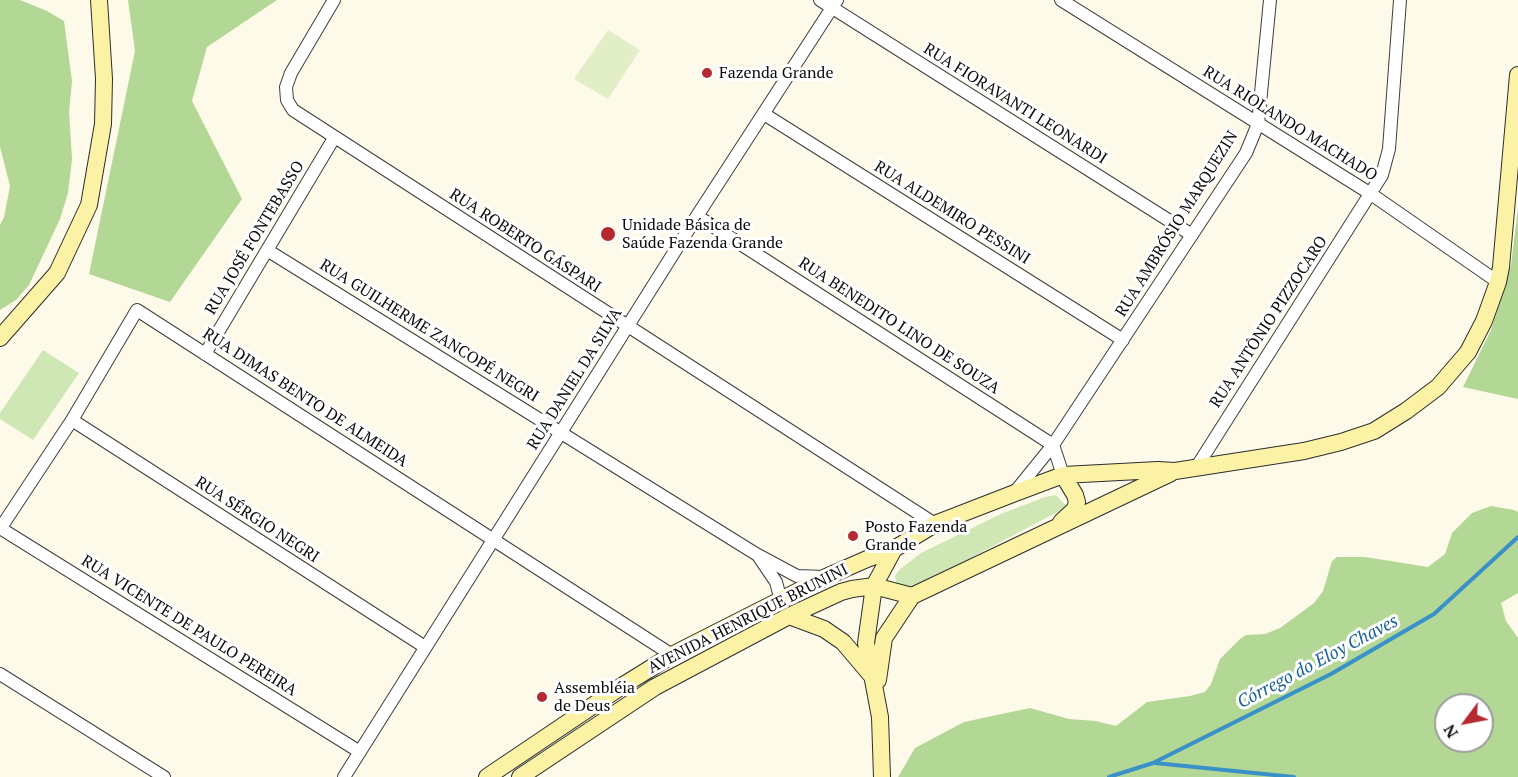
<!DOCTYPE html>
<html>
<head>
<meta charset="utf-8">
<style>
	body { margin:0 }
	#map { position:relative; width:1518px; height:777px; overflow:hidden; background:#fefae9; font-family:"PT Serif",serif }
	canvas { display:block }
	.north { position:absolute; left:1434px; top:693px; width:60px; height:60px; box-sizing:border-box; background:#fff; border:2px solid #9d9d9d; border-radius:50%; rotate:238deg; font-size:16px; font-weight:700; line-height:24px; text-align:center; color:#0b0b0b }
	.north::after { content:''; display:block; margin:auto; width:21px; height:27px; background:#b52931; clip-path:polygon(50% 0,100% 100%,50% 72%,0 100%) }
</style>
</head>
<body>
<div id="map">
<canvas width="1518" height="777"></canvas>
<div class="north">N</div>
</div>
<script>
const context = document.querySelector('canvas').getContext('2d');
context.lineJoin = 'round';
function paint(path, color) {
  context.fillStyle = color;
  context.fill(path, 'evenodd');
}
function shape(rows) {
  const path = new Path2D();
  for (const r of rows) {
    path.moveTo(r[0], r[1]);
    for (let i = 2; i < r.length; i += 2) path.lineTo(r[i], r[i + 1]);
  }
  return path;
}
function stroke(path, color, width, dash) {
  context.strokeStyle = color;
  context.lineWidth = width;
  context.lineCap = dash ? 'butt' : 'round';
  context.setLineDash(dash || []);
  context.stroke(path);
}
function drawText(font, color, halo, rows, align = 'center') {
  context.font = font + ' "PT Serif",serif';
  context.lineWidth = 6;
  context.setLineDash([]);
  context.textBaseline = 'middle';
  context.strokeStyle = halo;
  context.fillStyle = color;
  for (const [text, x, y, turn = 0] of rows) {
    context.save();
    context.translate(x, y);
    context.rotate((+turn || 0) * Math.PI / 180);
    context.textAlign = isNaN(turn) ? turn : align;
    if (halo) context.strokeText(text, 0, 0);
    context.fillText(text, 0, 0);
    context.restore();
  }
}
const green = shape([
	[43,350,79,373,33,440,0,419,0,413],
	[1056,495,1067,507,915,587,902,589,896,583,895,576,899,570,921,553,1001,514,1045,497]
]);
const forest = shape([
	[0,0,20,0,47,11,64,21,72,81,69,112,72,159,68,193,60,219,29,285,16,300,0,310,0,225,4,217,10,186,0,147],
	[128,0,277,0,207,47,192,101,242,199,170,302,89,274,135,51],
	[1518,208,1518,399,1463,387,1491,330,1511,265],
	[1491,506,1514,510,1518,512,1518,593,1501,603,1506,621,1518,638,1518,777,898,777,915,748,964,722,1030,708,1069,719,1096,721,1116,726,1147,702,1190,696,1205,692,1211,684,1220,659,1240,639,1246,635,1265,634,1280,628,1314,603,1323,591,1332,561,1337,557,1365,557,1428,567,1445,554,1452,533,1472,513],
	[1446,705,1482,705,1482,741,1446,741]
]);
const pitch = shape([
	[608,30,640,50,608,99,574,79]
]);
const stream = shape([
	[1155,763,1294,777],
	[1109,777,1153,763,1331,674,1434,614,1518,537]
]);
const street = shape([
	[334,0,291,73,286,87,287,100,293,110,935,524],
	[820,0,1192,235],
	[1061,0,1371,194,1498,282],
	[764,114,1123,340],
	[697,216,1053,445],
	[267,250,756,554,797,576,825,577],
	[205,354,334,138],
	[72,420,425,647],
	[1053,445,1063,475],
	[1196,468,1382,175,1389,149,1400,0],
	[1015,492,1053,445,1246,153,1258,124,1270,0],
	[0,528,360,752],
	[0,529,72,420,137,310,672,655],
	[759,557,776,582,781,601],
	[0,674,164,777],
	[344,777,697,216,837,0]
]);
const secondary = shape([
	[0,338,57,273,89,205,103,124,104,79,99,0],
	[1061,522,1075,509,1077,502,1075,495,1063,475],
	[912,596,1171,473],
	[789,616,824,629,843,642,871,675],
	[878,680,884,638,912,596],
	[487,777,622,686,672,655,826,577,867,559,894,549,935,524,1015,493,1063,475,1158,470,1175,471,1304,451,1341,442,1374,431,1406,411,1438,387,1468,352,1484,321,1498,282,1501,267,1518,75],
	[520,777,655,687,789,616,841,592,852,589,874,586,912,596],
	[882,777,880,717,866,643,874,586,894,549]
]);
const markers = [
	[707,73,6,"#b52931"],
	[608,234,8,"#b52931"],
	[853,536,6,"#b52931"],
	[542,697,6,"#b52931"]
];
const poiNames = [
	["Fazenda Grande",719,73],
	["Unidade Básica de",622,225],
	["Saúde Fazenda Grande",622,243],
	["Posto Fazenda",865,527],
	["Grande",865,545],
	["Assembléia",554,688],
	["de Deus",554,706]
];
const streetNames = [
	["RUA FIORAVANTI LEONARDI",1015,104,32],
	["RUA RIOLANDO MACHADO",1290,124,32],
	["RUA ALDEMIRO PESSINI",952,213,32],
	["RUA AMBRÓSIO MARQUEZIN",1177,224,-58],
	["RUA JOSÉ FONTEBASSO",255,238,-59],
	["RUA ROBERTO GÁSPARI",525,241,33],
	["RUA ANTÔNIO PIZZOCARO",1269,322,-57],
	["RUA BENEDITO LINO DE SOUZA",899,326,33],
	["RUA GUILHERME ZANCOPÉ NEGRI",429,331,32],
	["RUA DANIEL DA SILVA",575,379,-58],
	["RUA DIMAS BENTO DE ALMEIDA",305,398,33],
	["RUA SÉRGIO NEGRI",257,520,33],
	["AVENIDA HENRIQUE BRUNINI",748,619,-27],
	["RUA VICENTE DE PAULO PEREIRA",189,626,32]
];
const waterNames = [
	["Córrego do Eloy Chaves",1318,662,-28]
];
paint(green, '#cfe6b5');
paint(forest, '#b3d795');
paint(pitch, '#e1eec6');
stroke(stream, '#3a91c8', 4);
stroke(street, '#3e3e3e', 14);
stroke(secondary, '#2d2d2d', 18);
stroke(street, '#fff', 12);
stroke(secondary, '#fcf2a6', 16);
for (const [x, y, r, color] of markers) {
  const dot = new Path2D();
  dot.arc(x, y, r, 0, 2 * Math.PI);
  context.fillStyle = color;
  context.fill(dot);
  stroke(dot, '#fff', 2);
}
drawText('16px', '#0b0b0b', '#fff', poiNames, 'left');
drawText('16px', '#0b0b0b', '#fff', streetNames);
drawText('italic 18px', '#1a6297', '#fff', waterNames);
</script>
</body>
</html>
